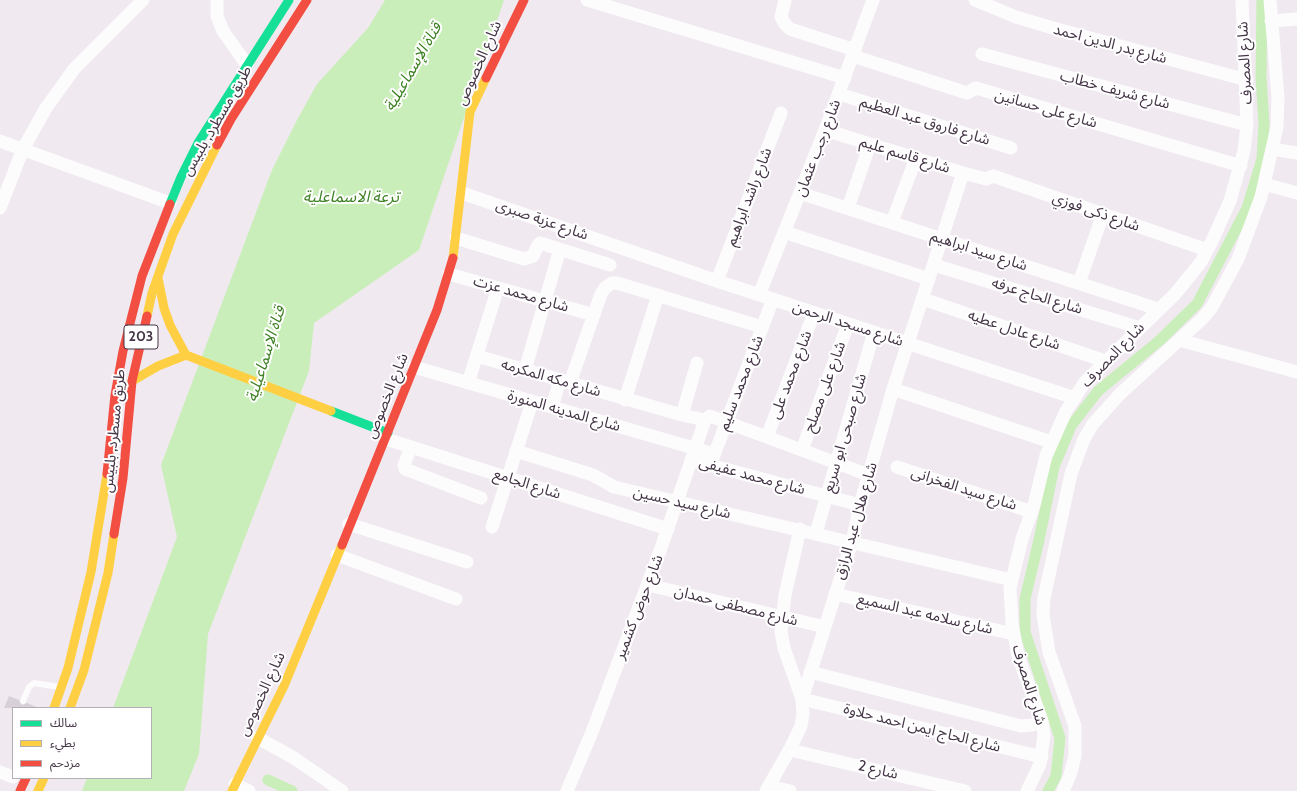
<!DOCTYPE html>
<html>
<head>
<meta charset="utf-8">
<style>
	body { margin:0 }
	#map { position:relative; width:1297px; height:791px; overflow:hidden; background:#f0e9f0; font-family:Cabin,"Noto Sans Arabic",sans-serif }
	canvas { display:block }
	.legend { position:absolute; left:12px; top:707px; width:140px; height:72px; box-sizing:border-box; background:#fff; border:1px solid #b4aeb5; margin:0; padding:5px 7px; list-style:none; font-size:12px; color:#443546 }
	.legend li { display:flex; align-items:center; gap:8px; height:20px }
	.legend b { width:20px; border:1px solid #b4aeb5 }
</style>
</head>
<body>
<div id="map">
<canvas width="1297" height="791"></canvas>
<ul class="legend">
<li><b style="height:5px;background:#16e098"></b>سالك</li>
<li><b style="height:5px;background:#ffcf43"></b>بطيء</li>
<li><b style="height:5px;background:#f24e42"></b>مزدحم</li>
</ul>
</div>
<script>
const context = document.querySelector('canvas').getContext('2d');
context.lineJoin = 'round';
function paint(path, color) {
  context.fillStyle = color;
  context.fill(path, 'evenodd');
}
function shape(rows) {
  const path = new Path2D();
  for (const r of rows) {
    path.moveTo(r[0], r[1]);
    for (let i = 2; i < r.length; i += 2) path.lineTo(r[i], r[i + 1]);
  }
  return path;
}
function stroke(path, color, width, dash) {
  context.strokeStyle = color;
  context.lineWidth = width;
  context.lineCap = dash ? 'butt' : 'round';
  context.setLineDash(dash || []);
  context.stroke(path);
}
function drawText(font, color, halo, rows, align = 'center') {
  context.font = font + ' Cabin,"Noto Sans Arabic",sans-serif';
  context.lineWidth = 4;
  context.setLineDash([]);
  context.textBaseline = 'middle';
  context.strokeStyle = halo;
  context.fillStyle = color;
  for (const [text, x, y, turn = 0] of rows) {
    context.save();
    context.translate(x, y);
    context.rotate((+turn || 0) * Math.PI / 180);
    context.textAlign = isNaN(turn) ? turn : align;
    if (halo) context.strokeText(text, 0, 0);
    context.fillText(text, 0, 0);
    context.restore();
  }
}
const water = shape([
	[385,0,504,0,419,250,314,323,309,371,208,634,199,754,184,791,82,791,87,778,151,778,151,708,113,708,177,537,161,465,272,170,297,120,317,84,368,28]
]);
const canal = shape([
	[268,780,292,791],
	[1048,791,1056,776,1060,738,1025,632,1025,599,1039,540,1054,467,1071,426,1098,391,1159,341,1197,304,1247,208,1262,159,1264,124,1261,77,1262,0]
]);
const building = shape([
	[9,696,19,700,22,705,27,703,39,708,4,708]
]);
const lane = shape([
	[23,701,29,687,34,683,59,687]
]);
const street = shape([
	[217,0,217,16,223,31,247,65],
	[587,0,845,78],
	[785,0,781,17,785,24,790,29,855,50],
	[975,0,1016,17,1053,28,1247,80],
	[1271,21,1297,19],
	[982,54,1247,125],
	[853,56,967,93,976,88,1241,166],
	[839,94,1011,148],
	[825,130,963,173,986,179,993,176,1207,250],
	[0,141,170,203],
	[1272,149,1297,153],
	[963,173,893,389,860,505,852,542,802,699,1042,757],
	[1264,184,1297,193],
	[462,193,717,281,1075,398],
	[800,193,1158,309],
	[0,208,23,149,46,108,74,69,143,0],
	[848,208,870,144],
	[892,222,916,158],
	[784,232,929,279],
	[456,238,524,259,533,256,538,245,540,243,610,265],
	[934,265,1140,328],
	[449,274,594,315],
	[717,281,781,113],
	[1079,283,1103,214],
	[759,295,825,130,873,0],
	[923,299,1105,361],
	[1179,340,1297,372],
	[477,356,682,415,705,420,710,416,869,475],
	[414,367,714,454],
	[525,370,560,249],
	[468,383,498,288],
	[570,383,601,294,605,288,612,283,617,283,762,327],
	[893,389,1051,442],
	[625,400,658,295],
	[552,407,560,380],
	[682,415,697,363],
	[767,437,814,313],
	[386,439,668,529],
	[411,447,404,465,405,469,481,498],
	[802,450,848,324],
	[516,451,593,475,614,487,1012,580],
	[691,460,860,505],
	[710,466,773,299],
	[897,467,1032,512],
	[349,524,467,562],
	[492,527,532,402],
	[816,533,874,332],
	[337,555,456,599],
	[648,585,825,627],
	[835,594,1014,634],
	[810,672,1021,726,1032,725,1042,721],
	[258,738,294,758,342,791],
	[790,750,965,791],
	[0,772,13,777],
	[235,784,249,791],
	[769,786,790,791],
	[567,791,592,732,660,551,705,420],
	[766,791,791,747,801,726,803,714,802,699,784,648,781,632,785,595,800,529],
	[1027,791,1040,764,1044,735,1042,721,1018,656,1012,623,1010,588,1022,539,1034,505,1046,456,1066,411,1085,382,1175,294,1189,277,1201,262,1212,241,1230,201,1244,151,1247,125,1242,0],
	[1063,791,1070,775,1075,756,1075,726,1049,652,1043,615,1044,598,1071,474,1084,439,1093,424,1120,394,1202,319,1212,307,1238,259,1261,197,1277,127,1278,97,1270,0]
]);
const fast = shape([
	[170,204,181,177,198,143,289,0],
	[331,411,388,433]
]);
const slow = shape([
	[453,258,470,112,486,78],
	[158,278,164,308,170,325,186,355,331,411],
	[147,316,152,293,173,234,217,145],
	[132,381,158,366,186,355],
	[54,708,68,668,91,572,107,474],
	[70,708,84,670,108,573,114,534],
	[38,791,44,778],
	[232,791,284,686,342,545]
]);
const jam = shape([
	[486,78,524,0],
	[217,145,231,119,307,0],
	[107,474,115,395,123,351,142,276,170,204],
	[114,534,123,478,132,381,147,316],
	[342,545,437,310,453,258],
	[20,791,26,778]
]);
const shields = [
	[141,337,34]
];
const shieldNames = [
	["203",141,337]
];
const streetNames = [
	["شارع بدر الدين احمد",1110,44,15],
	["شارع الخصوص",479,63,-66],
	["شارع المصرف",1245,63,-93],
	["شارع شريف خطاب",1115,90,15],
	["شارع على حسانين",1046,109,16],
	["طريق مسطرد, بلبيس",217,121,-60],
	["شارع فاروق عبد العظيم",925,121,17],
	["شارع رجب عثمان",818,148,-69],
	["شارع قاسم عليم",905,155,17],
	["شارع راشد ابراهيم",749,197,-69],
	["شارع ذكى فوزي",1096,212,19],
	["شارع عزبة صبرى",542,220,19],
	["شارع سيد ابراهيم",979,251,18],
	["شارع محمد عزت",521,294,16],
	["شارع الحاج عرفه",1037,296,17],
	["شارع مسجد الرحمن",848,324,18],
	["شارع عادل عطيه",1014,330,19],
	["شارع المصرف",1113,355,-46],
	["شارع محمد على",791,375,-69],
	["شارع مكه المكرمه",551,378,16],
	["شارع محمد سليم",741,383,-69],
	["شارع على مصلح",825,387,-70],
	["شارع الخصوص",387,396,-68],
	["شارع المدينه المنورة",564,411,16],
	["طريق مسطرد, بلبيس",114,431,-84],
	["شارع صبحى ابو سريع",845,433,-74],
	["شارع محمد عفيفى",752,476,15],
	["شارع الجامع",527,484,18],
	["شارع سيد الفخرانى",964,489,18],
	["شارع سيد حسين",682,503,13],
	["شارع هلال عبد الرازق",856,521,-74],
	["شارع مصطفى حمدان",736,606,14],
	["شارع حوض كشمير",639,607,-69],
	["شارع سلامه عبد السميع",925,614,13],
	["شارع المصرف",1029,685,73],
	["شارع الخصوص",262,694,-65],
	["شارع الحاج ايمن احمد حلاوة",922,728,14],
	["شارع 2",878,770,13]
];
const waterNames = [
	["قناة الإسماعيلية",413,67,-60],
	["ترعة الاسماعلية",351,197],
	["قناة الإسماعيلية",266,354,-73]
];
paint(water, '#caeeb9');
stroke(canal, '#caeeb9', 11);
paint(building, '#d8d0d8');
stroke(lane, '#fdfcfd', 6);
stroke(street, '#fdfcfd', 13);
stroke(fast, '#16e098', 9);
stroke(slow, '#ffcf43', 9);
stroke(jam, '#f24e42', 9);
for (const [x, y, w] of shields) {
  const box = new Path2D();
  box.roundRect(x - w / 2, y - 12, w, 24, 3);
  context.fillStyle = '#fff';
  context.fill(box);
  stroke(box, '#443546', 1);
}
drawText('bold 14px', '#443546', null, shieldNames);
drawText('15px', '#443546', '#fff', streetNames);
drawText('italic 16px', '#3f8225', '#fff', waterNames);
</script>
</body>
</html>
